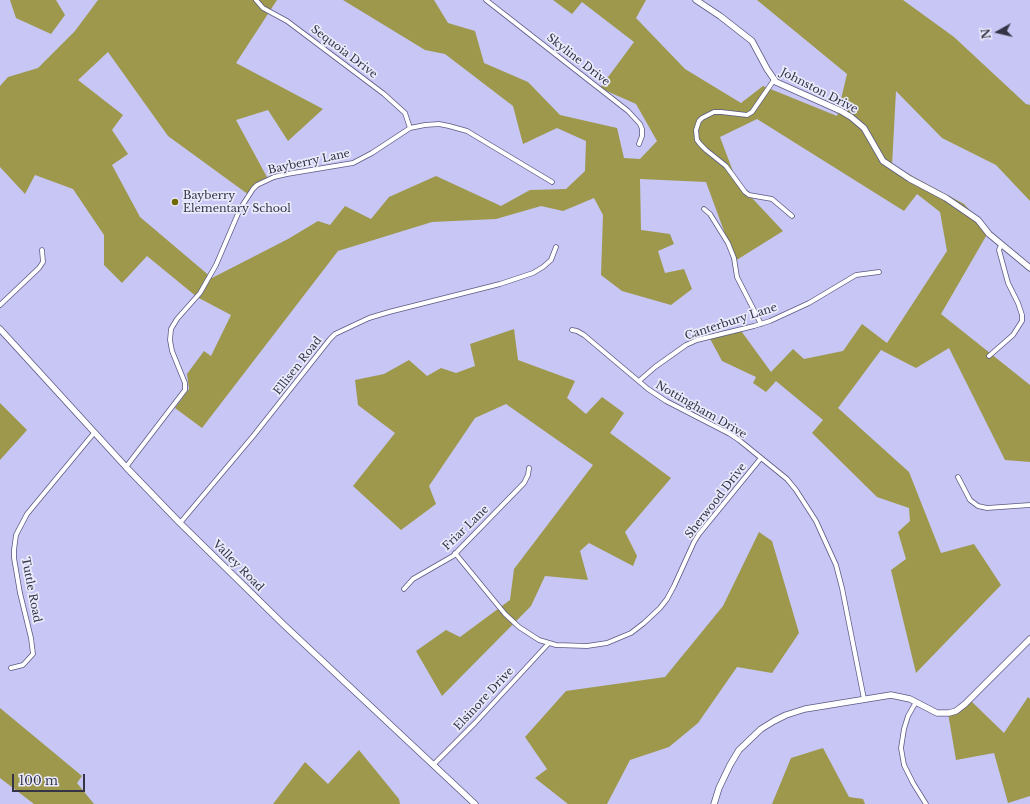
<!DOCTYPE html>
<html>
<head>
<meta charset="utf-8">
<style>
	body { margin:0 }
	#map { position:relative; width:1030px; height:804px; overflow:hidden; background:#c7c6f4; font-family:"Libre Baskerville",serif }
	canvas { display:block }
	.north { position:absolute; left:978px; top:12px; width:40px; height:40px; -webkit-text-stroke:3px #eaeafd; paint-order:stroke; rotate:262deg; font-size:11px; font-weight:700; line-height:16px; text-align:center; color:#343446 }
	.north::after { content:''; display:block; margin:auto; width:14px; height:18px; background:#343446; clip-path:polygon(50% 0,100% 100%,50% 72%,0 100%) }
	.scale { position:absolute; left:12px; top:774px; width:73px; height:18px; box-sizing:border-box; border:2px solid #343446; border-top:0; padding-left:5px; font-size:12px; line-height:14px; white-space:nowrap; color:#343446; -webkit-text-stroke:3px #eaeafd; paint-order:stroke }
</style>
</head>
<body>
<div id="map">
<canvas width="1030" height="804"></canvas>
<div class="north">N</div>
<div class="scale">100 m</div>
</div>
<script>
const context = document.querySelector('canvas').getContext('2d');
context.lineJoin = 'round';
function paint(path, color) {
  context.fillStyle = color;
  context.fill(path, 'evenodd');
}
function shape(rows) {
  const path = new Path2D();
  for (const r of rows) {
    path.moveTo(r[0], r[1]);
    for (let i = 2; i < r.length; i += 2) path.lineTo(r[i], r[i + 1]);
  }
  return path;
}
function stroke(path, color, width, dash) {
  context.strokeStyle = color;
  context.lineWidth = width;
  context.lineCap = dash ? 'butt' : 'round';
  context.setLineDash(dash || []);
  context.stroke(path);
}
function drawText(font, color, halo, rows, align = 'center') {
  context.font = font + ' "Libre Baskerville",serif';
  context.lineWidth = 3.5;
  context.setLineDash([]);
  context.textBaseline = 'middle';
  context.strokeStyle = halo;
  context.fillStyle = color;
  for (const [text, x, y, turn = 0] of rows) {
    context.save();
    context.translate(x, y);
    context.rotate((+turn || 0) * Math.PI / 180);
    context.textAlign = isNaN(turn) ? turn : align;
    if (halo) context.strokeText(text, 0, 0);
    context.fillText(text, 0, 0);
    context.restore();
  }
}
const forest = shape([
	[10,0,56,0,65,15,51,34,16,18],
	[98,0,277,0,236,63,323,109,288,141,268,110,236,120,268,179,249,195,168,136,108,52,78,80,123,115,112,130,128,154,112,165,140,217,212,278,288,239,318,221,330,225,345,206,371,219,389,197,436,176,501,206,530,190,566,189,585,171,586,141,557,128,523,144,513,106,445,54,425,50,343,0,434,0,448,23,475,31,484,63,528,82,560,115,617,128,624,158,640,159,657,141,636,104,600,88,634,42,582,2,572,14,553,0,646,0,636,18,685,69,741,103,763,86,837,116,847,74,757,0,903,0,954,37,1026,104,1030,105,1030,201,996,165,942,138,896,91,892,165,964,204,989,231,941,314,1030,385,1030,462,1005,460,949,348,916,368,881,350,838,408,909,472,941,553,974,544,1001,585,916,673,891,570,906,559,898,532,910,521,909,508,877,497,812,433,823,420,776,381,766,392,753,383,756,377,722,361,708,335,739,328,771,372,793,349,804,359,843,351,862,324,887,343,947,251,940,212,917,194,904,211,757,119,720,137,737,182,783,231,735,261,706,182,640,179,641,230,670,234,674,244,658,251,665,273,684,269,692,289,671,305,622,291,601,275,603,215,594,198,563,211,541,206,496,219,432,222,338,251,202,428,175,408,189,389,187,374,204,351,211,356,231,315,197,297,147,256,122,283,104,265,104,235,73,189,35,175,25,194,0,167,0,86,8,77,38,68,75,31],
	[514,329,518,360,575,381,567,398,586,414,602,397,624,413,610,433,671,478,625,532,637,556,633,566,589,543,580,551,588,580,545,576,531,606,442,696,416,651,446,630,460,637,510,600,514,569,593,465,506,404,475,418,429,486,436,504,401,530,353,486,395,433,358,405,355,380,384,374,409,360,427,376,441,368,456,373,475,366,470,344],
	[0,403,27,430,0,460],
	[759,532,772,541,799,633,772,673,737,667,698,723,669,747,630,760,607,804,568,804,535,778,547,769,525,737,566,691,665,677,723,606],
	[1028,697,1030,699,1030,796,1008,803,994,753,956,760,948,713,970,700,1004,733],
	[0,708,82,776,77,783,94,804,34,804,0,778],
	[823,748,849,797,863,799,865,804,772,804,791,758],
	[359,750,399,799,400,804,273,804,305,762,328,784]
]);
const street = shape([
	[256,0,263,8,287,21,384,94,405,113,410,128],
	[486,0,628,111,640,124,642,129,642,136,639,144],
	[774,80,752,112,747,115,721,112,714,112,702,118,699,121,696,130,697,140,700,144,706,150,726,166,745,192,749,195,772,199,792,216],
	[704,209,710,214,728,243,734,258,737,277,761,324],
	[0,305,39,268,43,262,42,250],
	[572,330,577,331,584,335,648,389,666,401,730,434,739,440,787,479,796,490,816,521,836,565,842,588,864,699],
	[989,356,1013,335,1022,321,1022,315,1018,303,1008,283,999,250,1001,245],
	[639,381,655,367,686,345,697,340,754,326,770,321,809,303,856,275,879,272],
	[126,467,185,390,185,383,172,351,170,340,171,329,177,319,200,293,216,265,240,209,253,189,257,185,274,177,287,174,353,163,372,153,410,128,425,125,439,124,449,126,467,131,552,182],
	[958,477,970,500,978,506,987,508,1030,505],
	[180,523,254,435,330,339,335,334,369,318,389,312,500,284,533,273,543,267,551,260,556,247],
	[455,553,505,614,519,627,539,640,556,645,587,646,607,643,631,633,644,623,660,608,667,599,674,586,694,542,699,534,761,458],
	[404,589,413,579,453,556,524,483,528,475,529,468],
	[11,668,23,665,33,654,31,638,20,593,14,558,14,550,16,535,27,514,94,433],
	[916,702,908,716,904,729,901,748,904,765,913,783,926,804],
	[433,765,475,723,548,644]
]);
const secondary = shape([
	[696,0,720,16,752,41,767,69,776,82,841,111,851,117,864,128,883,161,910,179,946,198,978,220,989,234,1030,268],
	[0,329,126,467,180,523,284,625,475,804],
	[714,804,719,788,730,765,739,750,761,729,774,721,786,715,805,709,891,695,910,699,937,713,949,713,956,711,965,704,1030,639]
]);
const markers = [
	[175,202,4,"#6f6901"]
];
const streetNames = [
	["Sequoia Drive",344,52,37],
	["Skyline Drive",578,60,38],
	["Johnston Drive",819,91,27],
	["Bayberry Lane",309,162,-12],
	["Canterbury Lane",731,322,-18],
	["Ellisen Road",298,366,-52],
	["Nottingham Drive",701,410,30],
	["Sherwood Drive",716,501,-52],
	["Friar Lane",466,528,-44],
	["Valley Road",238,566,45],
	["Tuttle Road",31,590,79],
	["Elsinore Drive",484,699,-47]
];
const poiNames = [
	["Bayberry",183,196],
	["Elementary School",183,209]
];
paint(forest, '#9d984b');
stroke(street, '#5c5a83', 5.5);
stroke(secondary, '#5c5a83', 7);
stroke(street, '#fff', 4);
stroke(secondary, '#fff', 5.5);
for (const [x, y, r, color] of markers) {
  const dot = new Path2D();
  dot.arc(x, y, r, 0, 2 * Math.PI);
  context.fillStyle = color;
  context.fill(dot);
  stroke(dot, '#eaeafd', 1.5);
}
drawText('11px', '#343446', '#eaeafd', streetNames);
drawText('11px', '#343446', '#eaeafd', poiNames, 'left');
</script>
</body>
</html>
